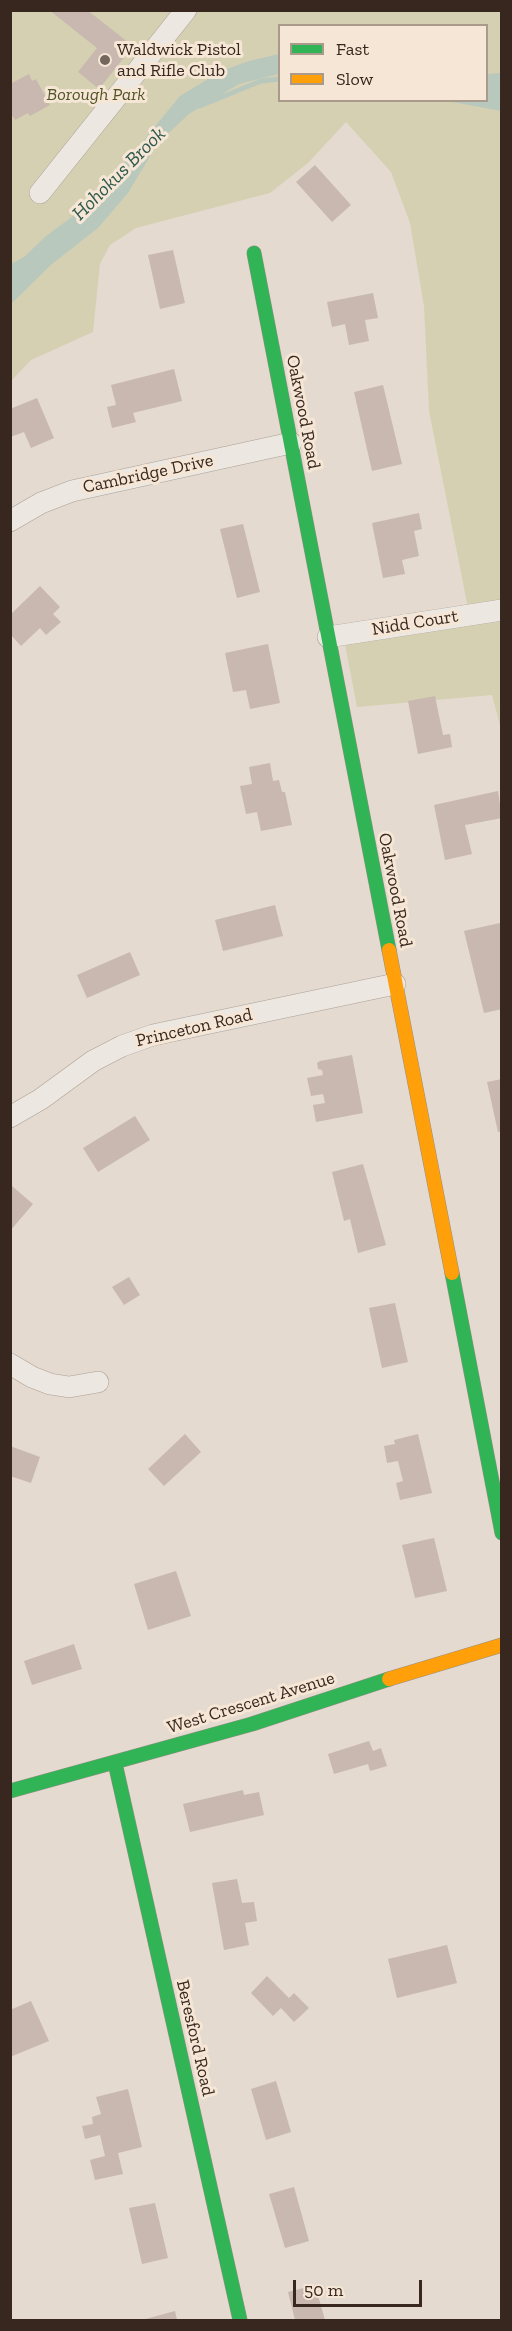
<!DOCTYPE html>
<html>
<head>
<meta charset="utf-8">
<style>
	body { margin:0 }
	#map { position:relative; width:512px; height:2331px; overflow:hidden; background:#e4dacf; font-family:"Zilla Slab",serif }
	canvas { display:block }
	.frame { position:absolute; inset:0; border:12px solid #38271f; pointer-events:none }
	.legend { position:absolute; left:278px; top:24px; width:210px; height:78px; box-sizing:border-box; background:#f5e6d5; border:2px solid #a99a8c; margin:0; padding:8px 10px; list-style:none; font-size:18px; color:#38271f }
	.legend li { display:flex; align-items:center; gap:12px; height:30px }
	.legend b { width:30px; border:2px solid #a99a8c }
	.scale { position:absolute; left:293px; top:2280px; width:129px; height:27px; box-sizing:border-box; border:3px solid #38271f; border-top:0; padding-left:8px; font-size:18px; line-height:21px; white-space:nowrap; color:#38271f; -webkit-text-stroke:4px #f5e6d5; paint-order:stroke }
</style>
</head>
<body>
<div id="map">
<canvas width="512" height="2331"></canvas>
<div class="frame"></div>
<ul class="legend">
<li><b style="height:8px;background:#30b455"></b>Fast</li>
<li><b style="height:8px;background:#ff9f0a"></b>Slow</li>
</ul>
<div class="scale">50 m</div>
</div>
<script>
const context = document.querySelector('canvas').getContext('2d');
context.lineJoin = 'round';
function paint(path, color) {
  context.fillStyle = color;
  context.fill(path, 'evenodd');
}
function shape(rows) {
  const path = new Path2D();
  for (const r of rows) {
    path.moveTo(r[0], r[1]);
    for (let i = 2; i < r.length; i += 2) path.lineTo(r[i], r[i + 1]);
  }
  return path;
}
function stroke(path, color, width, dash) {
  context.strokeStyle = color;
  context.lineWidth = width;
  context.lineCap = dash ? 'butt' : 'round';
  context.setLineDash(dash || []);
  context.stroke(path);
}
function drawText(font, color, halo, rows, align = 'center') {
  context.font = font + ' "Zilla Slab",serif';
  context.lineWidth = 6;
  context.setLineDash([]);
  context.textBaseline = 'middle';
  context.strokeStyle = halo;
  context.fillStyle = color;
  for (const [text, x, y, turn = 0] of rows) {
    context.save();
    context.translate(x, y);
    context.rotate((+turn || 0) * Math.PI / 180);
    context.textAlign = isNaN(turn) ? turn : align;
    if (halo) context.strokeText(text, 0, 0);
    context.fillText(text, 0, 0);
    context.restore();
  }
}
const green = shape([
	[10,11,501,11,501,729,492,695,357,707,345,644,471,623,429,411,424,306,410,223,391,172,346,122,308,163,270,193,136,228,110,245,100,264,93,332,31,360,11,381],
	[280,26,486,26,486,100,280,100]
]);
const water = shape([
	[279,54,279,74,239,84,189,114,158,143,128,193,98,228,52,264,11,304,11,264,24,257,46,236,88,205,123,173,147,136,180,96,221,71,249,61],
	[501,73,501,111,447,101,486,100,487,74]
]);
const stream = shape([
	[200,106,261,81,280,79],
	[86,207,139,150]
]);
const building = shape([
	[49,10,87,10,133,46,99,89,78,72,97,48],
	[29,74,32,81,36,79,50,105,30,116,28,113,15,120,10,112,10,84],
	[315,165,351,205,332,222,296,182],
	[173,250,185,303,160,309,148,255],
	[373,293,378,318,365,320,369,341,349,345,345,324,332,327,327,302],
	[174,369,182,401,133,413,136,422,112,428,107,407,116,405,111,385],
	[383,385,402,464,372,471,354,392],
	[37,398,54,438,31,448,24,432,10,437,10,409],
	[419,513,422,529,414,531,419,556,402,560,405,574,383,578,372,523],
	[243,524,260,592,237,598,220,529],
	[40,586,60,607,53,614,61,622,46,635,40,628,21,646,10,634,10,615],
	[268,644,280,703,250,709,246,690,233,692,225,653],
	[435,696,443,735,450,734,452,747,418,754,408,701],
	[270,763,273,781,279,780,282,792,285,792,292,825,261,831,257,812,246,814,240,786,252,784,249,767],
	[498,791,502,818,465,825,472,854,445,860,434,805],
	[275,905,283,936,223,951,215,920],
	[500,923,502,1009,484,1013,464,931],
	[130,952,140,975,87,998,77,975],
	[352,1055,363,1113,316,1122,313,1105,325,1103,323,1094,311,1096,307,1078,323,1075,322,1070,318,1069,317,1063,320,1061],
	[502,1079,502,1131,498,1132,487,1082],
	[135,1116,150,1140,98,1172,83,1148],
	[363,1164,386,1245,358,1253,350,1219,344,1221,332,1172],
	[12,1186,33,1204,10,1231,10,1188],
	[129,1277,140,1295,124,1305,112,1287],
	[395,1303,408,1362,382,1368,369,1308],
	[185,1434,201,1452,164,1486,148,1469],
	[418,1434,432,1493,400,1500,396,1483,403,1481,398,1461,387,1463,384,1446,395,1444,394,1440],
	[10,1446,40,1457,31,1483,10,1476],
	[434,1538,447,1591,415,1598,402,1545],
	[176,1571,191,1616,148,1630,134,1584],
	[74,1644,82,1669,32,1685,24,1661],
	[369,1741,373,1751,381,1748,387,1766,370,1771,368,1764,334,1774,328,1754],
	[243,1790,244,1795,259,1792,264,1815,190,1832,183,1804],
	[237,1879,242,1903,254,1902,257,1921,245,1923,249,1945,224,1950,212,1883],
	[447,1945,457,1983,397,1998,388,1959],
	[267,1976,289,1998,294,1993,309,2008,294,2022,281,2008,273,2016,251,1993],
	[31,2001,49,2041,10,2057,10,2010],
	[276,2081,291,2132,266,2140,251,2089],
	[128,2089,142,2147,118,2153,123,2174,95,2180,90,2160,105,2156,100,2135,85,2139,82,2126,93,2124,92,2117,101,2114,96,2097],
	[294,2187,309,2241,285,2248,269,2194],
	[155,2203,168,2258,142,2264,129,2208],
	[315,2285,325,2320,295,2320,288,2292],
	[175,2311,177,2320,142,2320]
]);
const street = shape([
	[40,193,186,10],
	[10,521,41,503,72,491,291,443],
	[328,637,502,610],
	[10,1117,41,1099,93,1061,122,1046,153,1035,395,984],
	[10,1364,32,1377,50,1384,69,1387,98,1382]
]);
const fast = shape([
	[254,253,389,950],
	[452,1273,502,1533],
	[115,1763,240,2320],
	[10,1791,252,1724,389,1679]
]);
const slow = shape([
	[389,950,452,1273],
	[389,1679,502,1645]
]);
const markers = [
	[105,60,6,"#74665d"]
];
const poiNames = [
	["Waldwick Pistol",117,50],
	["and Rifle Club",117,71]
];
const parkNames = [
	["Borough Park",96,95]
];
const streetNames = [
	["Oakwood Road",303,412,79],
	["Cambridge Drive",148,474,-12],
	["Nidd Court",415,623,-9],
	["Oakwood Road",395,890,79],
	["Princeton Road",194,1028,-13],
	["West Crescent Avenue",251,1703,-17],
	["Beresford Road",195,2038,77]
];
const waterNames = [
	["Hohokus Brook",119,174,-45]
];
paint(green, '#d6d0b2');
paint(water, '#b9c8bd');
stroke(stream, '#b9c8bd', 5);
paint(building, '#c8b8b0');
stroke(street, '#aaa097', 22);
stroke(fast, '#998f88', 15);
stroke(slow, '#998f88', 15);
stroke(street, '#ece7e0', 21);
stroke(fast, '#30b455', 14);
stroke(slow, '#ff9f0a', 14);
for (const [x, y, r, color] of markers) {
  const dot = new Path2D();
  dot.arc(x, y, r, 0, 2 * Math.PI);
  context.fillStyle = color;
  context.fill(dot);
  stroke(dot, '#f5e6d5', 2);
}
drawText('18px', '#38271f', '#f5e6d5', poiNames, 'left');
drawText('italic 18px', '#515427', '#f5e6d5', parkNames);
drawText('18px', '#38271f', '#f5e6d5', streetNames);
drawText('italic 20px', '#2f584e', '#f5e6d5', waterNames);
</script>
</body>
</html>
